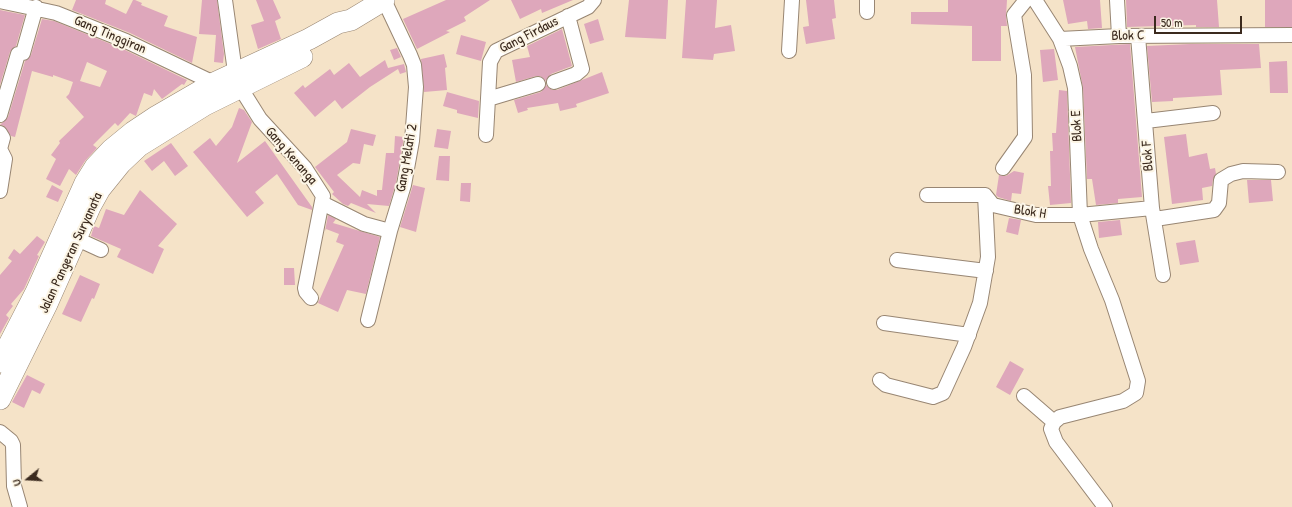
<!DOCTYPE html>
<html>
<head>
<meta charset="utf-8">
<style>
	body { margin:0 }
	#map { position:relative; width:1292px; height:507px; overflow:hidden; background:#f5e3c8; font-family:"Patrick Hand",sans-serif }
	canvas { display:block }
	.north { position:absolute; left:8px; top:459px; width:40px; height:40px; -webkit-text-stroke:3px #fcf5e5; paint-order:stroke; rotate:252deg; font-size:11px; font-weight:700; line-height:16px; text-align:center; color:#3b2a1e }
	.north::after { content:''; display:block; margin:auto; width:14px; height:18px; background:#3b2a1e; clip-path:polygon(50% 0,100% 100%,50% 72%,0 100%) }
	.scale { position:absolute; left:1154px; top:16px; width:88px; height:18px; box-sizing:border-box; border:2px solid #3b2a1e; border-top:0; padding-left:5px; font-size:12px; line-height:14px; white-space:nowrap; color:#3b2a1e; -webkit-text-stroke:3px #fcf5e5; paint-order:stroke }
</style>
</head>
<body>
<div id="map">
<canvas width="1292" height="507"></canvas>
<div class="north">U</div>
<div class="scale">50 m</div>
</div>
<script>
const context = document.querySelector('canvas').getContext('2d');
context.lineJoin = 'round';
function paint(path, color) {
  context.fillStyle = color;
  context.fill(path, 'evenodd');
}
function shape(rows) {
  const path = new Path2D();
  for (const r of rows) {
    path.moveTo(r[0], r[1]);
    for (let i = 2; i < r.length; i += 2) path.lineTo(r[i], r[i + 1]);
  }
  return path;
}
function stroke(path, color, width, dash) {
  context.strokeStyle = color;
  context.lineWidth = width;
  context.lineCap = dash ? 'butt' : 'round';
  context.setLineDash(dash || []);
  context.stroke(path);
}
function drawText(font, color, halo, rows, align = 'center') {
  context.font = font + ' "Patrick Hand",sans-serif';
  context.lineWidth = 4;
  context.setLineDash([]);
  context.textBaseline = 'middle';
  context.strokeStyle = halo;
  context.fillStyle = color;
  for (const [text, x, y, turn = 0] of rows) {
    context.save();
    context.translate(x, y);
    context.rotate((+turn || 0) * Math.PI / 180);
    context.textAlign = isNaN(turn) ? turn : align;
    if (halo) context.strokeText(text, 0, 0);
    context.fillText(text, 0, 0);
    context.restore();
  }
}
const building = shape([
	[76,0,106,0,105,4,126,14,133,0,135,0,142,3,141,5,168,16,164,26,197,37,192,63,130,33,72,10],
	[202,0,217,0,224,54,223,63,214,62,216,35,199,34],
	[256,0,273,0,281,18,275,21,281,39,258,49,251,25,264,21],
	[446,0,490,0,464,17,466,21,446,31,450,32,417,49,403,19],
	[511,0,573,0,542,13,541,9,520,19],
	[629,0,668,0,666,39,625,37],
	[686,0,717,0,715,28,731,25,735,51,714,54,713,60,682,58],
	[806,0,834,0,836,18,832,19,835,39,806,44,803,27,809,26],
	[948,0,1007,0,1006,16,1007,26,1001,26,1001,61,972,61,972,26,911,24,911,12,948,12],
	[1063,0,1100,0,1102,28,1088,29,1087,21,1068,24],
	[1126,0,1217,0,1219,27,1196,27,1196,25,1127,27],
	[1265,0,1292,0,1292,27,1265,27],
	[0,10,25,15,16,46,10,52,0,85],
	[42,19,54,21,123,49,187,80,184,85,182,84,162,99,154,89,152,96,144,93,136,116,130,113,118,126,115,123,93,145,97,148,85,161,76,175,69,169,60,186,46,179,56,159,51,155,60,143,59,141,84,117,66,97,69,94,73,82,53,75,53,77,32,71,15,137,11,136,4,126,0,125,8,117,25,61,31,55],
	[87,62,107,71,100,87,80,81],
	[598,19,604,40,590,44,584,24],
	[562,29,572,66,551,74,546,81,540,76,536,76,516,82,512,60,530,57,527,46],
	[461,35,486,42,481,61,456,54],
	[1130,44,1142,197,1118,199,1118,203,1096,205,1092,179,1087,179,1083,88,1075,47],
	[1190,44,1259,44,1261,68,1220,70,1222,95,1173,98,1173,101,1152,102,1147,46],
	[397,48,401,57,394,60,390,50],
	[1054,49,1058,80,1043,82,1040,50],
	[444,54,447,67,445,68,447,90,424,92,421,59],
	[385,60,388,68,404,64,406,72,400,74,398,69,370,87,342,109,335,100,315,117,294,93,303,85,305,88,330,69,334,75,349,63,360,77],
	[1287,61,1288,93,1270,93,1269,62],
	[602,72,609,93,576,104,577,107,560,111,558,103,527,108,528,110,518,113,514,100,541,92,546,85,552,90,557,90],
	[1059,90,1067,91,1071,203,1050,205,1048,186,1051,186,1050,151,1053,151,1052,133,1056,133],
	[447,92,479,101,478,118,457,113,457,110,443,106],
	[239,108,244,110,252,122,237,163,265,141,312,207,312,210,298,205,277,174,255,192,264,203,247,217,193,152,210,138,216,146,232,127],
	[351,129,376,135,373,146,364,144,360,164,353,163,337,175,360,197,362,190,377,196,377,190,382,190,386,153,394,153,395,136,404,137,396,183,389,206,367,204,376,213,351,203,348,206,343,204,332,194,334,192,315,167,347,142],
	[437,129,451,131,448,149,434,147],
	[1186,134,1189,157,1207,153,1210,169,1215,168,1216,174,1213,179,1212,186,1202,188,1203,200,1172,204,1164,137],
	[171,143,188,166,175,176,164,161,152,171,144,161],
	[439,156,450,156,449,181,436,180],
	[1014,171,1024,173,1021,194,1012,193,1011,201,998,197,996,195,999,175,1006,176],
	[1247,180,1271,180,1273,201,1249,203],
	[461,183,471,183,470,202,460,201],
	[52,185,63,191,58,202,46,197],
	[413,185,425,188,416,232,400,227],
	[140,190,177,224,158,246,164,249,153,274,117,257,121,249,91,236,94,226,99,228,106,209,124,215],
	[328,215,336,219,333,223,380,237,366,294,347,290,338,312,318,303,344,245,336,242,339,234,326,229,325,231],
	[1009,218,1021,220,1018,235,1006,232],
	[1120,220,1122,235,1099,238,1098,222],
	[37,236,45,242,37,255,39,256,24,289,11,304,13,306,6,315,9,318,0,334,0,275,12,261,8,258,14,249,20,254],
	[1195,240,1199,262,1180,265,1176,243],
	[284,268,294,268,295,285,284,285],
	[80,275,100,284,94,299,92,298,81,322,62,314],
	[1010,361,1024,369,1010,395,996,387],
	[27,375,45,384,40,394,32,390,24,408,12,402]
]);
const minor = shape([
	[225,0,235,72],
	[1035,0,1060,39,1070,66,1075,88,1080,215,1091,249,1112,300,1138,381,1136,393,1123,401,1060,417,1054,422,1051,429,1056,442,1105,507],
	[1117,0,1119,36],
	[0,1,56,13,126,41,214,83],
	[867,12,867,0],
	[1138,36,1152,208,1163,275],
	[1060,39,1119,36,1292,35],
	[789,51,792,0],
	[554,82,576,74,582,69,568,16],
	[240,87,260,119,305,168,323,196,305,288,306,292,311,298],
	[488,99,538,84],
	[0,115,18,54,23,53,36,7],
	[1146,121,1213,113],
	[0,133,3,138,0,149,5,159,0,191],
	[486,135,490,62,496,51,588,7,594,0],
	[1003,168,1025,137,1024,75,1014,15,1026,0],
	[927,195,985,195],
	[985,195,993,205,1036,215,1080,215,1152,208],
	[322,203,364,224,390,231],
	[1155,219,1214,210,1219,203,1221,180,1231,174,1243,171,1278,172],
	[77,239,101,250],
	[897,260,986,271],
	[368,320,390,231,404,185,412,141,416,87,414,65,410,55,384,0],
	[884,323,969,335],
	[880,380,886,385,933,397,943,393,964,347,980,303,988,257,985,195],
	[1024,396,1054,422],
	[0,432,11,441,13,445,14,486,20,507]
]);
const primary = shape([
	[0,362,36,292,85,183,95,167,111,150,133,132,157,116,214,83,309,39,338,23,351,20,384,0],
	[0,399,47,304,90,207,100,189,121,163,139,146,205,105,302,57]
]);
const streetNames = [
	["Gang Tinggiran",110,35,23],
	["Gang Firdaus",529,35,-27],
	["Blok C",1128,36,-1],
	["Blok E",1077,126,-93],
	["Gang Kenanga",291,156,49],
	["Blok F",1148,156,-94],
	["Gang Melati 2",407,158,-80],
	["Blok H",1030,212,9],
	["Jalan Pangeran Suryanata",71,253,-65]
];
paint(building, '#dea7bb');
stroke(minor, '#988673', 16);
stroke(primary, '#988673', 22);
stroke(minor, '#fff', 14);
stroke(primary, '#fff', 21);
drawText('14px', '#3b2a1e', '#fcf5e5', streetNames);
</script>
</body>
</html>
